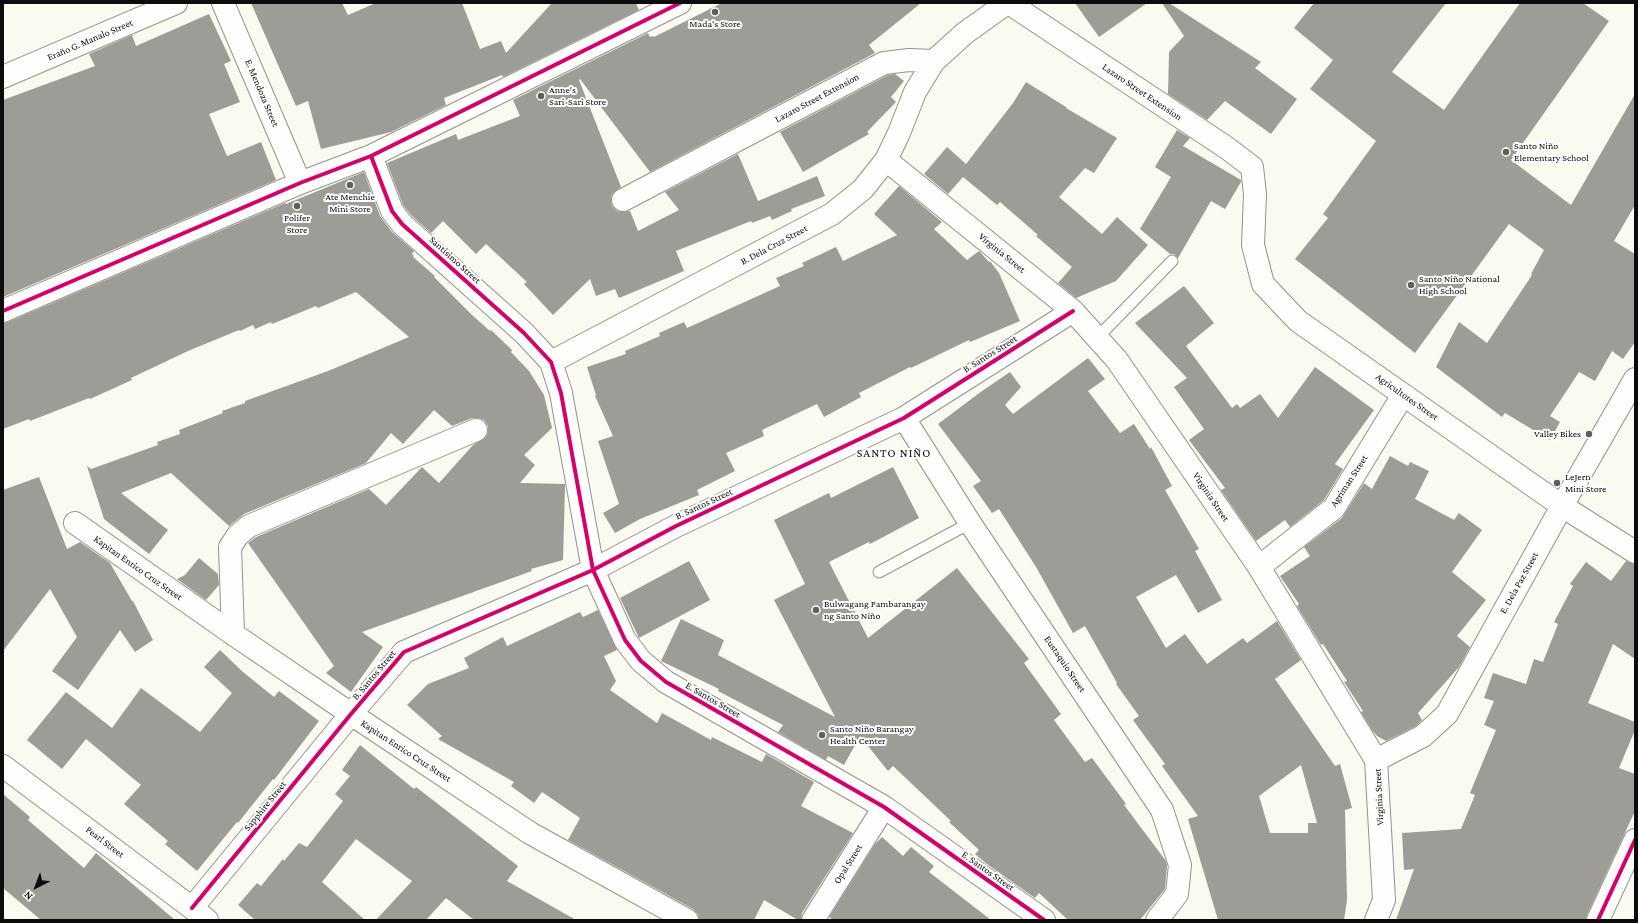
<!DOCTYPE html>
<html>
<head>
<meta charset="utf-8">
<style>
	body { margin:0 }
	#map { position:relative; width:1638px; height:923px; overflow:hidden; background:#fafaf0; font-family:"Crimson Pro",serif }
	canvas { display:block }
	.frame { position:absolute; inset:0; border:4px solid #0c0c0c; pointer-events:none }
	.north { position:absolute; left:16px; top:867px; width:40px; height:40px; -webkit-text-stroke:3px #fff; paint-order:stroke; rotate:222deg; font-size:11px; font-weight:700; line-height:16px; text-align:center; color:#0c0c0c }
	.north::after { content:''; display:block; margin:auto; width:14px; height:18px; background:#0c0c0c; clip-path:polygon(50% 0,100% 100%,50% 72%,0 100%) }
</style>
</head>
<body>
<div id="map">
<canvas width="1638" height="923"></canvas>
<div class="frame"></div>
<div class="north">N</div>
</div>
<script>
const context = document.querySelector('canvas').getContext('2d');
context.lineJoin = 'round';
function paint(path, color) {
  context.fillStyle = color;
  context.fill(path, 'evenodd');
}
function shape(rows) {
  const path = new Path2D();
  for (const r of rows) {
    path.moveTo(r[0], r[1]);
    for (let i = 2; i < r.length; i += 2) path.lineTo(r[i], r[i + 1]);
  }
  return path;
}
function stroke(path, color, width, dash) {
  context.strokeStyle = color;
  context.lineWidth = width;
  context.lineCap = dash ? 'butt' : 'round';
  context.setLineDash(dash || []);
  context.stroke(path);
}
function drawText(font, color, halo, rows, align = 'center') {
  context.font = font + ' "Crimson Pro",serif';
  context.lineWidth = 4;
  context.setLineDash([]);
  context.textBaseline = 'middle';
  context.strokeStyle = halo;
  context.fillStyle = color;
  for (const [text, x, y, turn = 0] of rows) {
    context.save();
    context.translate(x, y);
    context.rotate((+turn || 0) * Math.PI / 180);
    context.textAlign = isNaN(turn) ? turn : align;
    if (halo) context.strokeText(text, 0, 0);
    context.fillText(text, 0, 0);
    context.restore();
  }
}
const building = shape([
	[251,3,342,3,348,15,376,3,462,3,480,49,501,41,506,53,552,3,636,3,639,10,503,77,502,75,444,98,446,105,391,132,321,149,308,101,296,106],
	[722,3,921,3,869,45,875,53,650,172,580,79,579,80,621,187,612,194,611,200,612,206,617,211,622,212,630,211,638,231,679,210,665,192,738,154,758,201,817,176,825,196,791,209,792,211,772,220,770,216,752,223,751,221,676,251,684,271,619,298,615,289,596,296,590,279,553,315,524,284,527,282,486,244,476,254,443,221,431,233,411,215,403,205,387,163,456,134,458,140,520,116,513,100,648,33,650,37,653,36,654,37],
	[1075,3,1147,3,1099,37],
	[1162,3,1169,3,1261,62,1255,68,1297,99,1271,134,1225,101,1207,120,1168,94,1169,52,1184,36],
	[1314,3,1446,3,1392,72,1444,110,1520,3,1583,3,1609,21,1511,160,1571,205,1635,94,1635,205,1614,241,1635,254,1635,342,1623,359,1612,351,1595,381,1579,372,1550,416,1560,422,1550,440,1505,413,1502,417,1436,367,1459,322,1487,343,1532,275,1531,274,1544,250,1509,224,1415,353,1295,259,1328,218,1323,214,1376,141,1310,89,1333,60,1294,28],
	[209,14,231,61,224,64,240,102,209,114,227,156,261,142,276,180,3,297,3,100,95,66,89,54,132,35,136,46],
	[895,74,904,81,891,97,896,102,867,132,869,134,803,172,780,132,888,75],
	[1026,82,1066,107,1066,108,1117,138,1094,173,1085,168,1059,197,1102,234,1117,217,1148,245,1116,281,1076,298,1058,283,1072,267,1036,236,1038,235,1000,202,997,205,963,177,948,194,924,174,947,147,966,164,1013,103],
	[1177,130,1190,138,1183,146,1241,180,1241,182,1225,209,1211,201,1178,258,1174,254,1170,254,1140,229,1171,177,1155,167],
	[364,172,380,216,392,232,414,251,412,254,414,256,413,257,435,276,434,277,472,315,490,331,491,330,512,350,511,352,529,371,544,395,552,428,524,455,535,465,520,483,565,484,565,486,563,560,531,569,532,571,362,632,383,647,351,692,326,673,334,666,248,543,256,537,369,489,386,505,422,467,439,483,473,445,486,437,488,432,488,426,484,420,478,418,472,418,452,426,434,410,403,444,391,433,366,463,244,514,229,526,171,473,121,493,168,530,149,554,104,519,87,466,91,469,158,445,157,442,180,434,179,430,223,413,222,411,245,403,245,401,328,371,409,337,356,292,318,308,316,306,272,324,271,322,255,329,253,325,240,331,239,330,188,351,131,378,132,380,90,399,89,398,30,421,29,419,3,429,3,323,8,322,285,203,286,204],
	[899,186,942,222,934,229,967,260,979,251,989,262,990,261,999,273,1020,321,970,342,969,340,911,368,910,367,859,393,861,397,824,417,817,404,762,430,764,436,726,453,735,471,697,490,699,495,640,519,615,533,603,513,619,504,598,441,613,436,595,396,596,395,587,367,626,354,625,351,660,336,659,333,684,322,687,328,780,286,776,278,804,266,802,263,836,247,843,261,897,235,874,214],
	[1184,286,1214,323,1186,346,1232,408,1237,404,1240,408,1260,394,1278,418,1315,367,1374,410,1335,464,1343,469,1324,500,1290,527,1285,520,1256,541,1221,490,1225,488,1189,440,1204,429,1174,387,1187,378,1135,323],
	[1088,358,1105,379,1088,391,1120,433,1134,424,1150,449,1151,447,1172,486,1165,490,1199,549,1195,551,1222,600,1198,613,1176,575,1136,597,1166,648,1185,634,1207,664,1243,638,1247,643,1277,621,1301,660,1275,679,1335,766,1340,764,1352,808,1345,810,1347,900,1344,920,1218,920,1188,819,1198,816,1162,766,1165,764,1133,720,1139,716,1116,684,1117,683,1085,626,1073,633,1036,567,999,509,992,513,973,486,981,481,938,424,982,391,1010,372,1021,387,1005,405,1013,414],
	[1301,765,1317,823,1308,823,1308,833,1270,833,1259,796],
	[1390,456,1408,466,1410,462,1429,471,1415,499,1454,520,1459,513,1482,530,1452,572,1486,600,1457,636,1470,647,1459,667,1418,713,1422,720,1416,726,1386,741,1377,736,1372,730,1361,712,1363,711,1344,682,1347,681,1323,644,1321,645,1297,606,1299,604,1280,576,1310,556,1304,547,1342,518,1364,483,1372,489],
	[893,467,919,518,870,544,869,542,829,562,868,638,957,568,1029,659,1024,663,1061,714,1054,720,1085,762,1092,758,1126,804,1124,805,1166,861,1167,866,1165,889,1140,920,1068,920,1039,893,1035,898,987,864,975,854,979,850,949,822,951,821,893,766,888,771,860,736,844,765,828,756,826,760,778,732,783,725,718,691,719,689,661,661,681,619,724,640,718,655,835,717,774,600,805,584,774,520,829,493,831,498],
	[39,477,67,549,80,542,110,563,132,601,133,601,153,640,135,652,120,630,78,690,52,671,77,637,50,589,3,651,3,490],
	[199,558,218,574,219,585,206,600,177,579,185,575],
	[689,561,710,600,639,638,620,598],
	[1626,561,1635,564,1635,659,1613,644,1588,703,1635,722,1635,730,1619,768,1635,774,1635,811,1587,915,1586,920,1396,920,1414,869,1404,870,1402,833,1461,829,1475,795,1470,793,1496,730,1484,725,1494,701,1484,698,1493,673,1526,684,1534,659,1543,662,1558,624,1554,622,1573,586,1570,584,1586,562,1611,581],
	[598,610,617,650,604,656,616,681,610,690,657,723,662,713,711,740,712,737,762,762,766,754,814,782,801,806,853,833,802,913,801,920,798,920,764,900,754,920,699,920,698,914,693,909,568,840,580,818,542,792,534,803,511,786,514,782,438,739,442,736,407,705,428,684,469,668,464,658,503,637,507,646,580,612,583,617],
	[220,650,243,672,274,697,279,691,319,721,274,780,273,779,238,823,237,822,197,871,165,844,168,841,124,804,141,785,86,739,62,769,27,740,66,692,112,728,141,688,200,732,232,693,204,667],
	[360,745,414,789,416,787,518,866,507,881,576,920,474,920,446,898,426,920,376,920,412,881,356,839,322,882,365,920,255,920,238,905,257,883,261,886,283,859,284,861,299,843,307,847,343,801,335,794,350,776,342,770],
	[3,794,30,817,28,820,84,868,96,853,175,920,41,920,3,888],
	[882,837,903,856,911,847,934,866,929,872,991,920,833,920,829,917,875,844]
]);
const service = shape([
	[1097,338,1172,261],
	[879,572,970,523]
]);
const minor = shape([
	[223,3,300,183],
	[1009,3,1227,148,1252,167,1255,194,1253,245,1263,284,1298,321,1562,506,1635,552],
	[371,156,392,211,402,224,524,333,551,362,561,393,593,570,625,640,641,661,666,682,884,807,1044,920],
	[886,160,1073,311,1117,360,1259,567,1376,760],
	[623,200,884,63,909,60,934,61],
	[3,311,300,183,371,156,680,3],
	[551,362,832,214,863,189,886,160,899,133,915,92,934,61,965,33,1007,3],
	[904,418,970,523,1162,810,1180,865,1177,894,1157,920],
	[75,523,233,634,351,714,530,833,687,920],
	[1259,567,1334,508,1403,395],
	[233,634,230,547,238,535,249,526,476,430],
	[3,766,192,908,207,920],
	[192,908,351,714,404,652,593,570,676,526,904,418,1073,311],
	[813,920,884,807],
	[1598,920,1635,840]
]);
const tertiary = shape([
	[3,77,176,3],
	[1376,920,1384,900,1376,760,1423,736,1447,714,1562,506,1635,379]
]);
const cycleway = shape([
	[371,156,392,211,402,224,524,333,551,362,561,393,593,570,625,640,641,661,666,682,884,807,1044,920],
	[3,311,300,183,371,156,680,3],
	[192,908,351,714,404,652,593,570,676,526,904,418,1073,311],
	[1598,920,1635,840]
]);
const markers = [
	[715,12,4,"#5f5f5c"],
	[541,96,4,"#5f5f5c"],
	[1506,152,4,"#5f5f5c"],
	[350,185,4,"#5f5f5c"],
	[297,206,4,"#5f5f5c"],
	[1411,285,4,"#5f5f5c"],
	[1589,434,4,"#5f5f5c"],
	[1557,483,4,"#5f5f5c"],
	[816,610,4,"#5f5f5c"],
	[822,735,4,"#5f5f5c"]
];
const poiNames = [
	["Mada's Store",715,24,"center"],
	["Anne's",549,90],
	["Sari-Sari Store",549,102],
	["Santo Niño",1514,146],
	["Elementary School",1514,158],
	["Ate Menchie",350,197,"center"],
	["Mini Store",350,209,"center"],
	["Polifer",297,218,"center"],
	["Store",297,230,"center"],
	["Santo Niño National",1419,279],
	["High School",1419,291],
	["Valley Bikes",1581,434,"right"],
	["LeJern",1565,477],
	["Mini Store",1565,489],
	["Bulwagang Pambarangay",824,604],
	["ng Santo Niño",824,616],
	["Santo Niño Barangay",830,729],
	["Health Center",830,741]
];
const streetNames = [
	["Eraño G. Manalo Street",90,40,-23],
	["Lazaro Street Extension",1142,92,34],
	["E. Mendoza Street",262,93,67],
	["Lazaro Street Extension",817,98,-28],
	["B. Dela Cruz Street",774,245,-28],
	["Virginia Street",1002,253,39],
	["Santisimo Street",455,260,42],
	["B. Santos Street",990,354,-32],
	["Agricultores Street",1407,397,35],
	["Agriman Street",1349,481,-57],
	["Virginia Street",1211,497,56],
	["B. Santos Street",704,504,-25],
	["Kapitan Enrico Cruz Street",138,568,35],
	["E. Dela Paz Street",1519,583,-61],
	["Eustaquio Street",1065,664,56],
	["B. Santos Street",374,675,-50],
	["E. Santos Street",713,700,30],
	["Kapitan Enrico Cruz Street",406,751,33],
	["Virginia Street",1379,797,-93],
	["Sapphire Street",265,806,-51],
	["Pearl Street",105,842,37],
	["Opal Street",848,864,-58],
	["E. Santos Street",988,871,35]
];
const quarterNames = [
	["SANTO NIÑO",894,453]
];
paint(building, '#9d9c96');
stroke(service, '#93938f', 13);
stroke(minor, '#93938f', 24);
stroke(tertiary, '#93938f', 24);
stroke(service, '#fefefd', 11);
stroke(minor, '#fefefd', 22);
stroke(tertiary, '#fefefd', 22);
stroke(cycleway, '#d6006c', 4);
for (const [x, y, r, color] of markers) {
  const dot = new Path2D();
  dot.arc(x, y, r, 0, 2 * Math.PI);
  context.fillStyle = color;
  context.fill(dot);
  stroke(dot, '#fff', 1.5);
}
drawText('10px', '#0c0c0c', '#fff', poiNames, 'left');
drawText('10px', '#0c0c0c', '#fff', streetNames);
context.letterSpacing = '1px';
drawText('12px', '#0c0c0c', '#fff', quarterNames);
context.letterSpacing = '0px';
</script>
</body>
</html>
